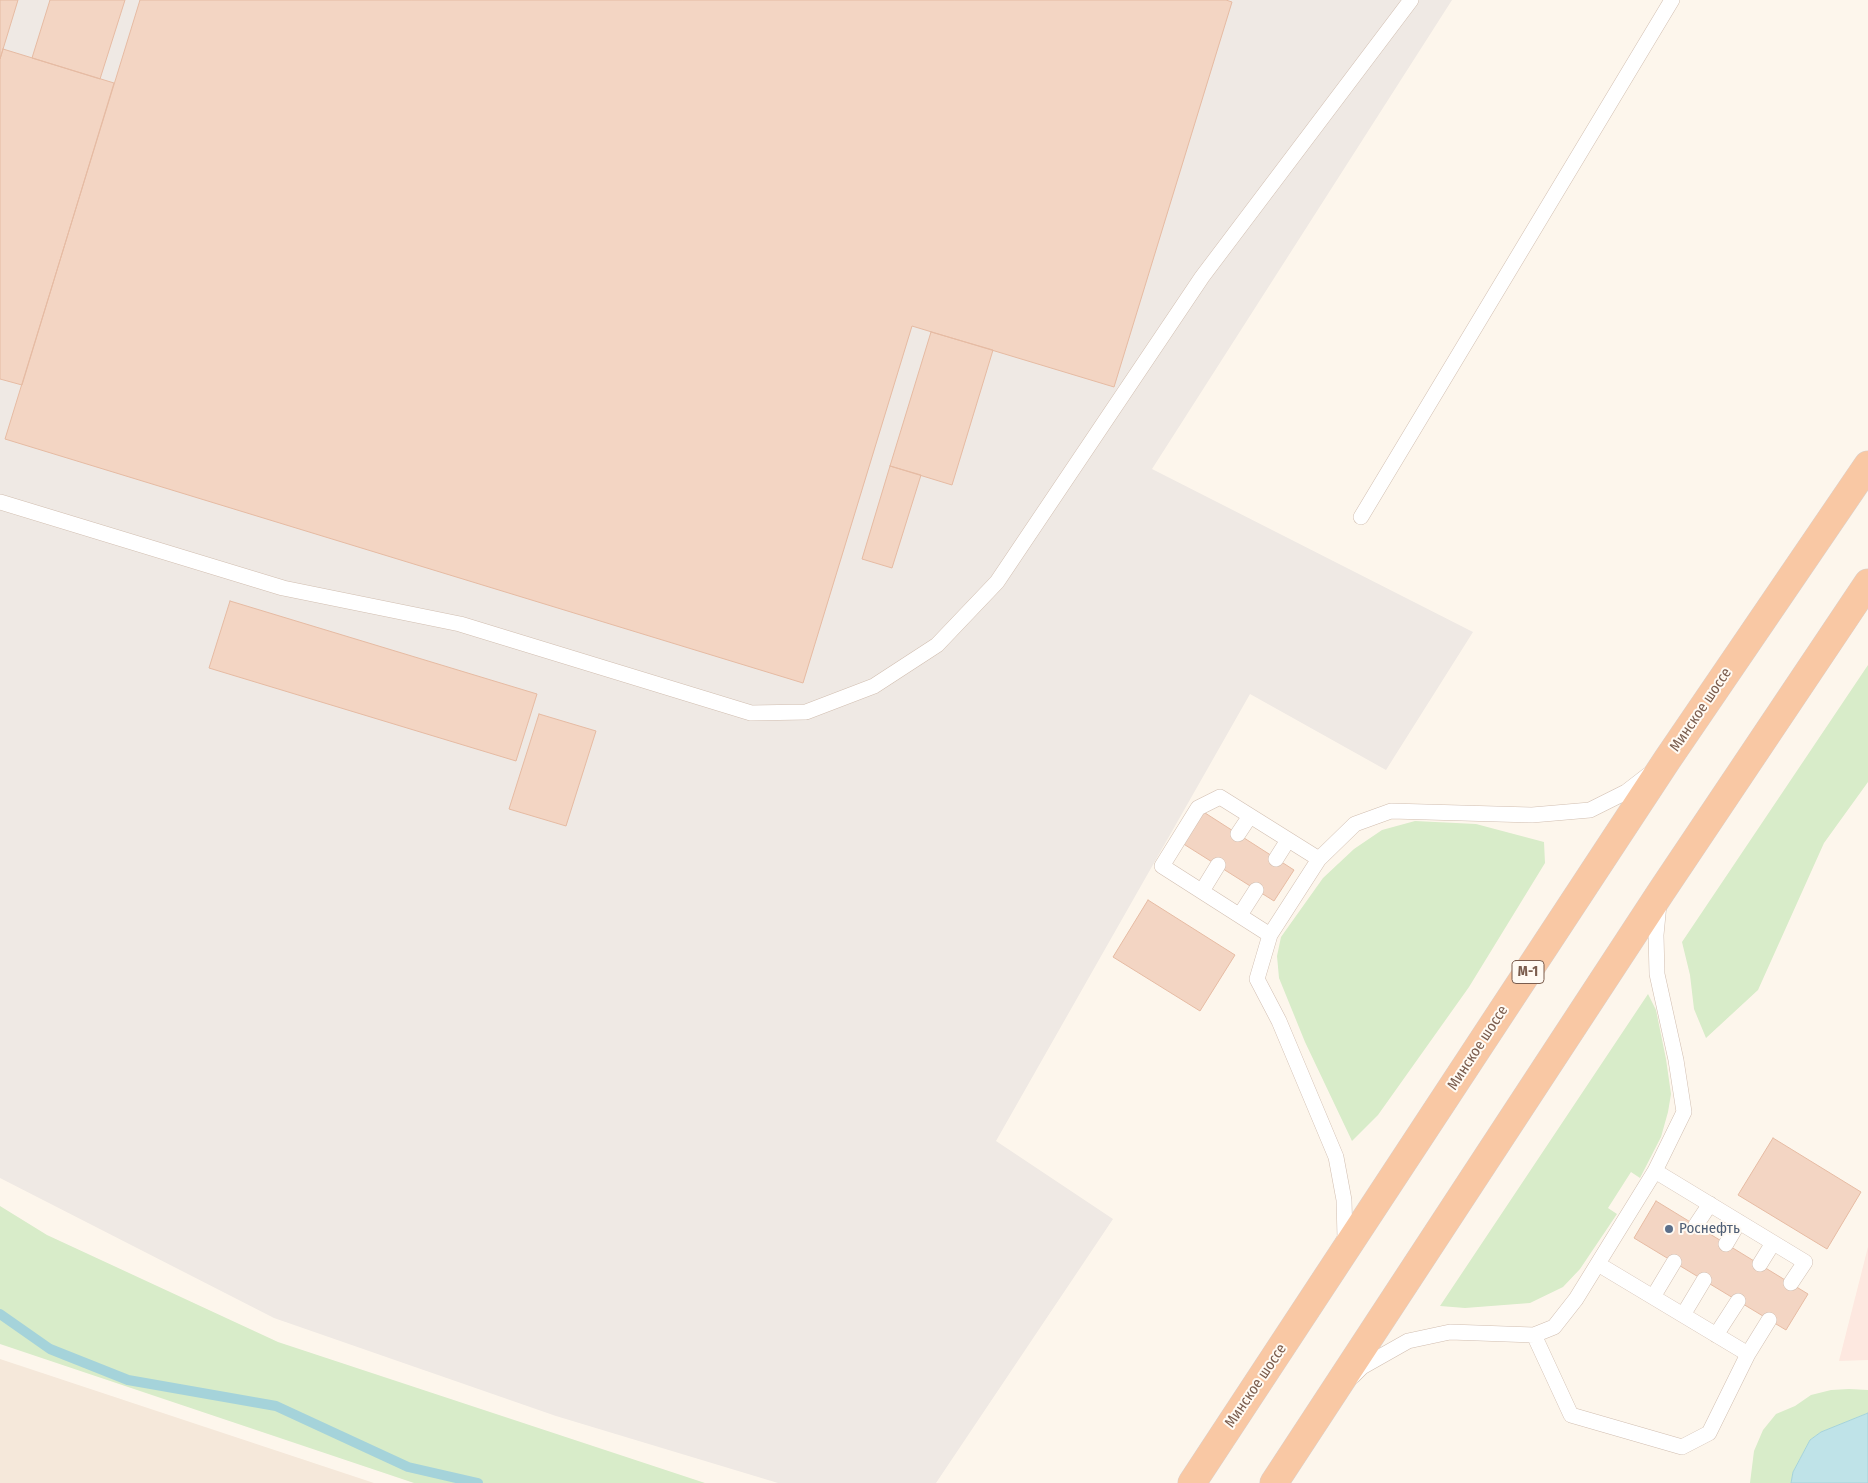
<!DOCTYPE html>
<html>
<head>
<meta charset="utf-8">
<style>
	body { margin:0 }
	canvas { display:block; background:#fdf6ec }
</style>
</head>
<body>
<canvas width="1868" height="1483"></canvas>
<script>
const context = document.querySelector('canvas').getContext('2d');
context.lineJoin = 'round';
function paint(path, color) {
  context.fillStyle = color;
  context.fill(path, 'evenodd');
}
function shape(rows) {
  const path = new Path2D();
  for (const r of rows) {
    path.moveTo(r[0], r[1]);
    for (let i = 2; i < r.length; i += 2) path.lineTo(r[i], r[i + 1]);
  }
  return path;
}
function stroke(path, color, width, dash) {
  context.strokeStyle = color;
  context.lineWidth = width;
  context.lineCap = dash ? 'butt' : 'round';
  context.setLineDash(dash || []);
  context.stroke(path);
}
function drawText(font, color, halo, rows, align = 'center') {
  context.font = font + ' "Fira Sans Condensed",sans-serif';
  context.lineWidth = 4;
  context.setLineDash([]);
  context.textBaseline = 'middle';
  context.strokeStyle = halo;
  context.fillStyle = color;
  for (const [text, x, y, turn = 0] of rows) {
    context.save();
    context.translate(x, y);
    context.rotate((+turn || 0) * Math.PI / 180);
    context.textAlign = isNaN(turn) ? turn : align;
    if (halo) context.strokeText(text, 0, 0);
    context.fillText(text, 0, 0);
    context.restore();
  }
}
const residential = shape([
	[0,1359,374,1483,0,1483]
]);
const commercial = shape([
	[1868,1247,1868,1360,1839,1361]
]);
const industrial = shape([
	[0,0,1452,0,1152,469,1473,632,1386,770,1250,694,996,1141,1113,1219,936,1483,778,1483,556,1416,274,1318,0,1178]
]);
const green = shape([
	[1868,665,1868,782,1824,843,1758,990,1706,1038,1694,1009,1690,975,1682,942],
	[1415,821,1476,824,1544,842,1545,863,1469,987,1378,1115,1352,1141,1305,1042,1279,978,1277,956,1281,937,1323,878,1354,849,1382,830],
	[1648,994,1656,1010,1666,1059,1671,1094,1668,1112,1661,1137,1640,1178,1631,1172,1608,1208,1617,1214,1580,1269,1563,1287,1530,1303,1465,1308,1440,1306],
	[0,1206,47,1235,278,1342,705,1483,414,1483,0,1344],
	[1849,1389,1868,1390,1868,1413,1821,1432,1810,1440,1793,1472,1791,1483,1750,1483,1754,1451,1763,1430,1776,1414,1795,1406,1811,1395,1831,1390]
]);
const water = shape([
	[1868,1413,1868,1483,1791,1483,1793,1472,1810,1440,1821,1432,1868,1413]
]);
const stream = shape([
	[0,1314,50,1349,128,1380,276,1406,408,1467,478,1483]
]);
const building = shape([
	[0,0,18,0,0,59,0,0],
	[50,0,125,0,100,79,32,58,50,0],
	[140,0,1226,0,1232,2,1114,387,912,326,803,683,5,439,140,0],
	[3,49,114,83,22,385,0,379,0,59,3,49],
	[931,332,993,350,952,485,890,466,931,332],
	[890,466,921,475,892,568,862,559,890,466],
	[230,601,537,694,516,761,209,668,230,601],
	[539,714,596,731,566,826,509,809,539,714],
	[1202,811,1294,870,1274,901,1182,843,1202,811],
	[1148,900,1235,955,1200,1011,1113,957,1148,900],
	[1773,1138,1861,1192,1827,1249,1738,1195,1773,1138],
	[1656,1201,1808,1294,1786,1330,1634,1238,1656,1201]
]);
const service = shape([
	[0,502,283,588,460,624,751,713,806,712,874,686,937,645,997,582,1202,277,1411,0],
	[1361,517,1672,0],
	[1238,834,1250,816],
	[1276,859,1288,840],
	[1202,891,1218,865],
	[1240,915,1256,890],
	[1270,935,1162,866,1198,808,1220,797,1319,859],
	[1655,1171,1805,1262,1791,1283],
	[1696,1225,1710,1204],
	[1726,1244,1739,1222],
	[1341,1246,1345,1238,1344,1200,1336,1157,1279,1021,1257,979,1270,935,1319,859,1355,824,1391,811,1532,815,1590,810,1626,792,1648,775],
	[1598,1264,1748,1354],
	[1760,1264,1773,1243],
	[1653,1297,1674,1262],
	[1683,1315,1704,1280],
	[1534,1335,1571,1415,1682,1447,1709,1433,1748,1354,1769,1320],
	[1716,1335,1738,1301],
	[1353,1376,1362,1367,1408,1341,1450,1332,1534,1335,1554,1327,1576,1299,1655,1171,1684,1112,1676,1060,1657,974,1656,935,1659,904]
]);
const trunk = shape([
	[1192,1483,1667,760,1868,465],
	[1274,1483,1661,892,1868,583]
]);
const markers = [
	[1669,1229,5,"#5c6f8a"]
];
const shields = [
	[1528,972,32]
];
const shieldNames = [
	["М-1",1528,972]
];
const streetNames = [
	["Минское шоссе",1701,710,-56],
	["Минское шоссе",1478,1048,-57],
	["Минское шоссе",1256,1386,-56]
];
const serviceNames = [
	["Роснефть",1679,1229]
];
paint(residential, '#f5e8da');
paint(commercial, '#fde8e0');
paint(industrial, '#efe9e4');
paint(green, '#d8ecc9');
paint(water, '#bfe3e8');
stroke(water, '#a5d3da', 1);
stroke(stream, '#a5d3da', 10);
paint(building, '#f3d5c3');
stroke(building, '#e6bba3', 1);
stroke(service, '#d1beb0', 16);
stroke(trunk, '#dad1cd', 29);
stroke(service, '#fff', 15);
stroke(trunk, '#f9c8a4', 28);
for (const [x, y, r, color] of markers) {
  const dot = new Path2D();
  dot.arc(x, y, r, 0, 2 * Math.PI);
  context.fillStyle = color;
  context.fill(dot);
  stroke(dot, '#fffaf3', 2);
}
for (const [x, y, w] of shields) {
  const box = new Path2D();
  box.roundRect(x - w / 2, y - 11.5, w, 23, 4);
  context.fillStyle = '#fffaf3';
  context.fill(box);
  stroke(box, '#7a5c4d', 1);
}
drawText('bold 14px', '#7a5c4d', null, shieldNames);
drawText('15px', '#7a5c4d', '#fffaf3', streetNames);
drawText('15px', '#4e5e75', '#fffaf3', serviceNames, 'left');
</script>
</body>
</html>
